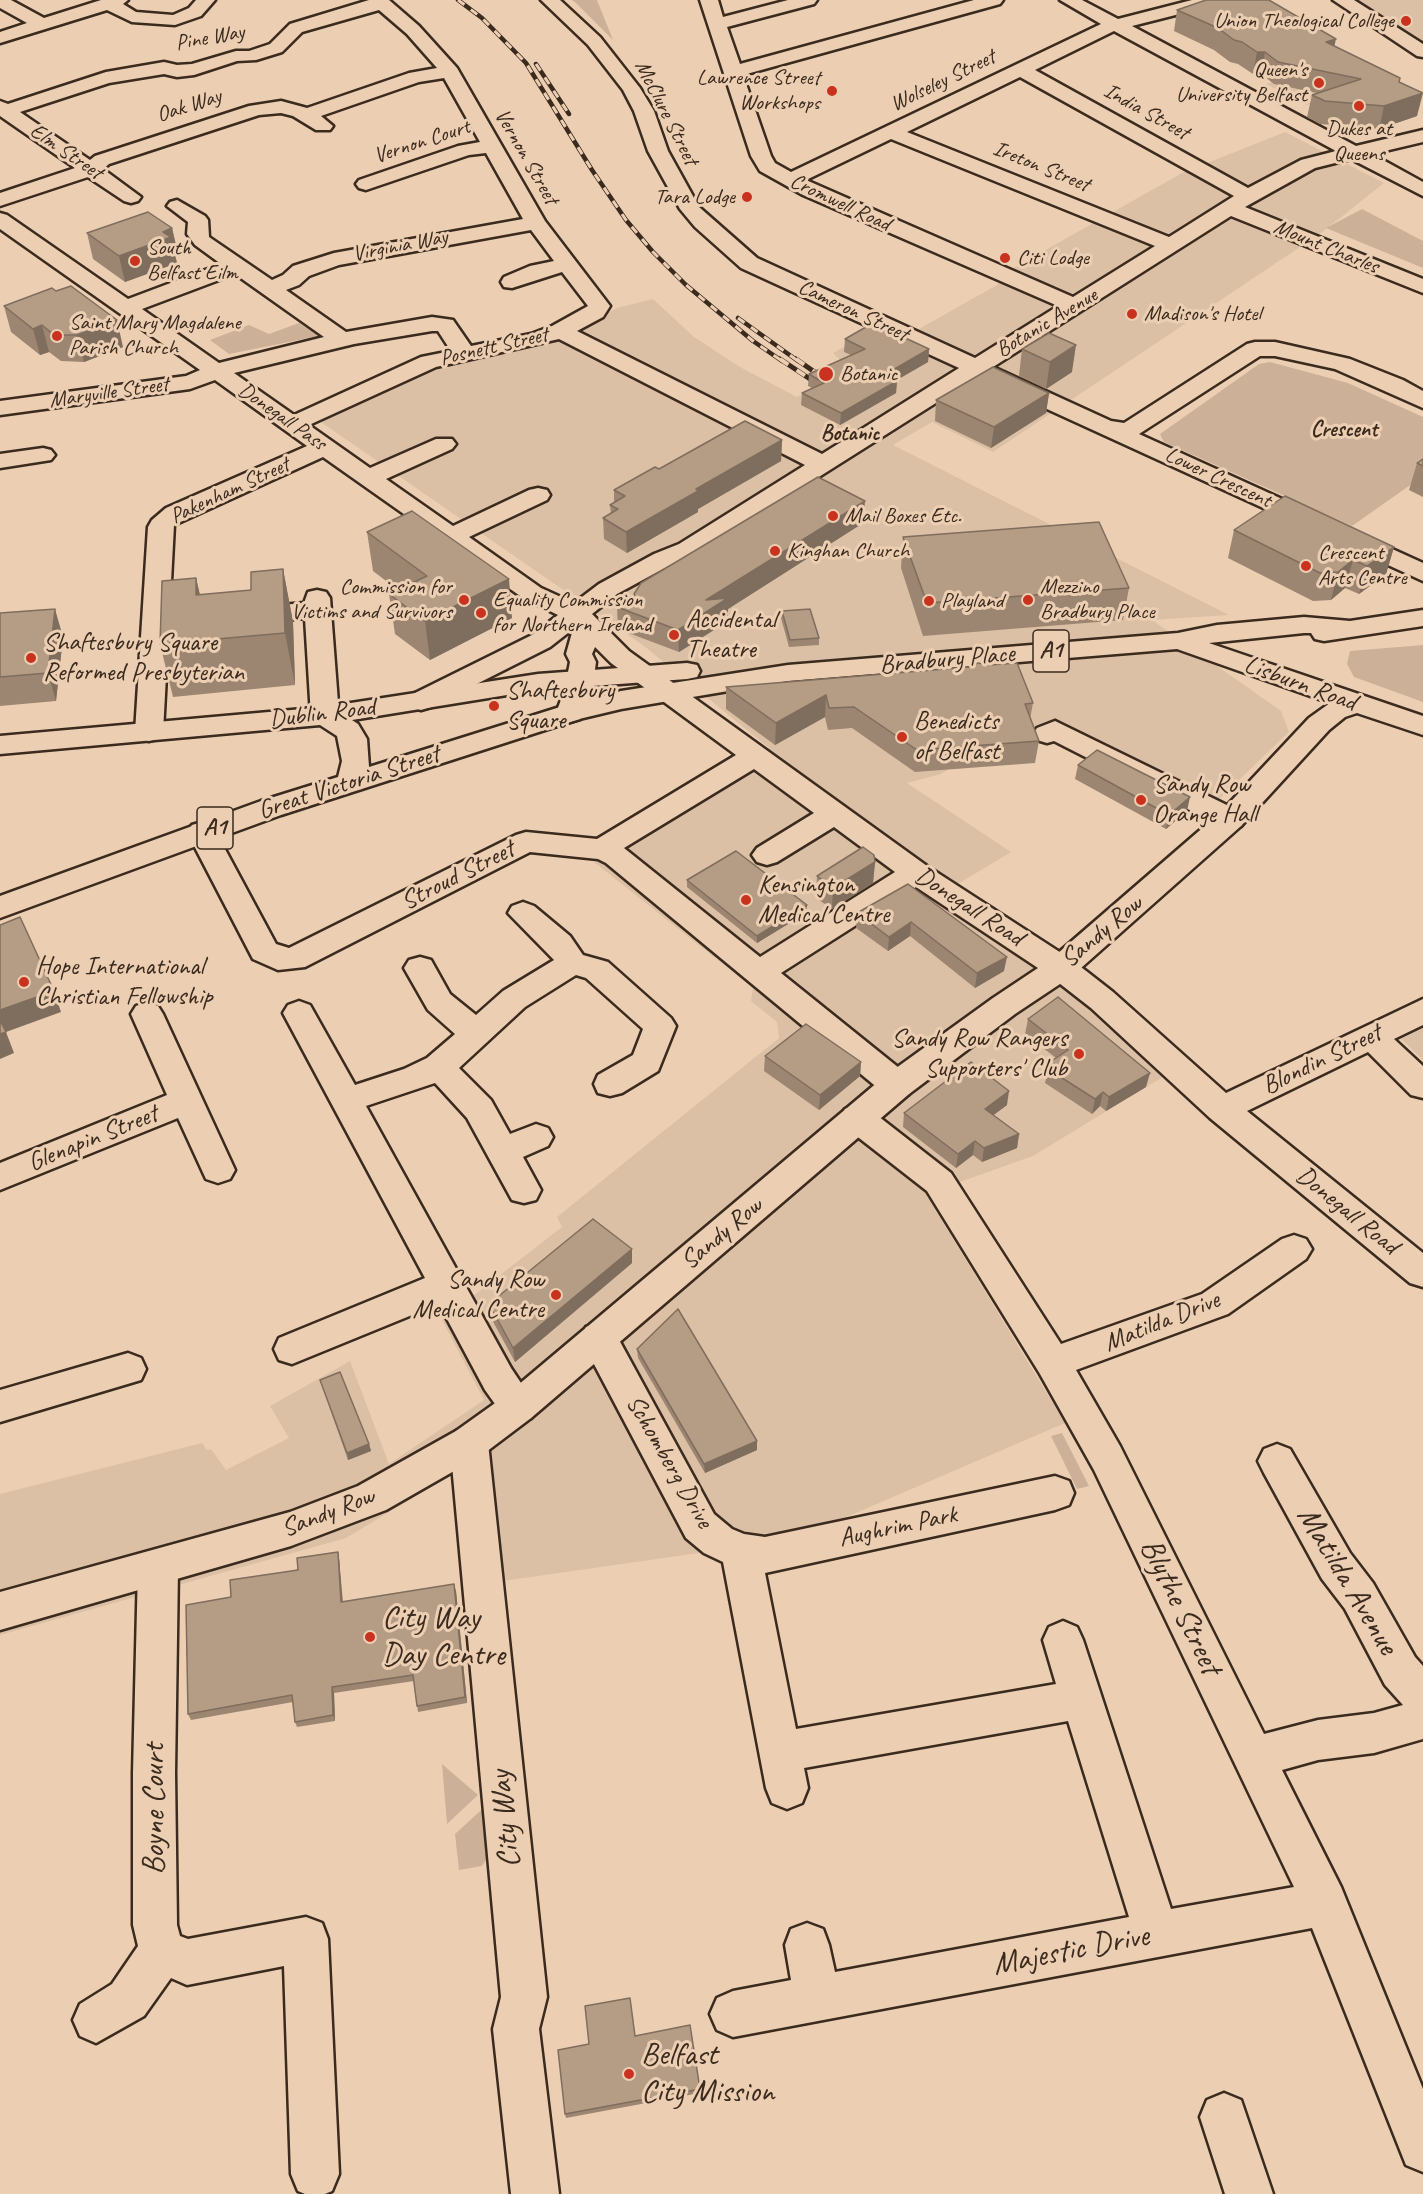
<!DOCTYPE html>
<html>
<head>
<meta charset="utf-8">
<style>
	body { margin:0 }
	canvas { display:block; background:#eccfb3 }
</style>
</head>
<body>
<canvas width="1423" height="2194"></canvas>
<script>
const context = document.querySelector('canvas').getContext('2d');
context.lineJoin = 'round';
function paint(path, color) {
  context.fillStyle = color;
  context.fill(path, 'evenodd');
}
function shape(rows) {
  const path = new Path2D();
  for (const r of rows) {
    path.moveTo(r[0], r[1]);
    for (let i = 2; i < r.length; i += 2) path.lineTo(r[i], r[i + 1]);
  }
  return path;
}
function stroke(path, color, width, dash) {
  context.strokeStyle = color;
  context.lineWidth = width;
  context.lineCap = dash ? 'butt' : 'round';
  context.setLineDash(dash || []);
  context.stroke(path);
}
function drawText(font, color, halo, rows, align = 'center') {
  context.font = font + ' Caveat,sans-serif';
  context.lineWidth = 6;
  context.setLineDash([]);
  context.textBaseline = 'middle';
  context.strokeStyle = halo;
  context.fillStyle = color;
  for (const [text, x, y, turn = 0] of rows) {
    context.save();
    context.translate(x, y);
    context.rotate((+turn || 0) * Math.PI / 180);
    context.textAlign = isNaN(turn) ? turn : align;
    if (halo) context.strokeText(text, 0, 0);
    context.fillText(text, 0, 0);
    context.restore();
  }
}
const built = shape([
	[1357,0,1423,0,1423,41],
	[1336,62,1373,83,1307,105,1266,84],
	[1285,132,1384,183,1321,233,993,452,932,422,893,445,1229,615,1152,620,1281,711,1289,732,1216,802,1054,723,959,738,960,762,941,774,907,783,1011,852,943,893,1100,1015,1166,1075,1033,1156,926,1194,1065,1423,807,1534,706,1552,503,1581,487,1453,346,1538,0,1635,0,1494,202,1443,207,1450,211,1449,226,1470,289,1438,270,1406,350,1361,389,1464,484,1400,442,1320,562,1227,557,1217,779,1038,777,1022,751,1001,753,988,594,862,769,748,644,646,318,420,462,359,551,343,617,308,653,299,694,337,740,367,797,397,847,367,833,353,869,333,917,330,997,285,1012,269,1182,173],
	[1423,1027,1423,1060,1401,1039]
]);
const green = shape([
	[572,0,597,0,613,40,576,3],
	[1362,209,1423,241,1423,268,1326,228],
	[299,323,319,336,229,354,210,340,249,325,269,334],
	[1270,362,1348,383,1423,417,1423,476,1352,526,1164,442,1160,434,1259,364],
	[1423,645,1423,702,1354,677,1347,664,1350,651],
	[1062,1433,1089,1486,1077,1489,1051,1436],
	[442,1764,478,1795,447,1824],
	[490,1802,493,1849,482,1866,459,1870,455,1834]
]);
const minor = shape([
	[0,0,11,0,44,18,101,0,128,0,123,4,136,12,173,15,189,8,196,0,215,0,201,16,175,25,132,22,107,10,0,43,0,32,27,23,0,8,0,0],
	[369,0,389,0,419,26,457,68,545,221,610,306,603,317,577,331,822,454,959,368,741,268,695,227,680,209,648,151,634,111,623,90,588,45,541,0,560,0,600,37,640,88,654,111,668,151,699,207,757,258,975,358,1058,306,803,195,760,171,751,156,700,0,718,0,723,17,788,0,817,0,814,4,727,27,740,64,974,0,1003,0,1000,4,743,75,771,156,775,163,791,172,1101,24,1060,0,1082,0,1118,19,1192,0,1222,0,1219,4,1132,26,1356,146,1423,130,1423,142,1372,154,1423,182,1423,196,1351,159,1315,168,1245,207,1423,279,1423,293,1231,216,993,367,1111,421,1124,423,1247,344,1255,342,1275,342,1350,359,1403,380,1423,391,1423,408,1335,369,1275,356,1260,356,1139,434,1423,563,1423,581,977,377,697,554,672,564,617,594,592,614,629,651,927,866,1072,960,1113,992,1226,1093,1423,999,1423,1025,1394,1039,1423,1066,1423,1098,1411,1095,1368,1052,1247,1111,1423,1253,1423,1287,1410,1283,1210,1118,1091,1008,1050,976,916,887,781,973,909,1076,913,1085,909,1094,897,1097,885,1094,606,863,598,859,530,852,305,967,278,970,253,959,187,832,192,825,202,822,212,825,276,944,289,948,516,835,526,832,597,839,736,755,611,663,595,647,592,654,596,662,592,692,584,713,580,719,570,722,560,719,556,713,564,692,570,662,566,654,573,629,550,647,431,707,421,710,411,707,407,701,411,695,532,635,558,615,523,598,323,457,174,525,163,732,159,738,149,741,139,738,135,732,148,527,152,520,166,508,307,446,215,380,190,389,0,415,0,401,186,376,200,370,0,229,0,213,7,215,128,299,221,264,195,245,187,234,188,222,167,206,170,202,177,200,205,216,208,220,209,237,272,280,283,275,293,266,334,253,523,219,486,153,469,155,366,190,359,188,356,184,359,180,458,146,480,142,444,78,419,82,321,116,333,126,330,130,316,130,293,116,281,113,259,115,109,164,103,169,141,197,138,201,131,203,124,201,88,177,0,206,0,193,75,168,0,116,0,101,8,104,106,72,164,62,177,65,192,64,236,51,249,51,270,44,290,24,369,0],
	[379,10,407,34,437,68,409,73,307,108,281,101,249,106,95,156,90,160,20,112,109,83,164,74,177,77,194,75,237,61,256,60,282,52,302,32,379,10],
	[1114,31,1336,151,1301,160,1248,188,1035,70,1114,31],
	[1020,77,1234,196,1169,237,907,132,1020,77],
	[891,139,1155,246,1073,297,806,180,891,139],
	[531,230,554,261,530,266,504,277,501,282,504,287,512,288,562,272,588,306,552,326,531,334,471,346,453,320,432,317,346,332,286,290,299,285,309,276,339,265,531,230],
	[235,274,324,337,219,363,142,309,235,274],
	[432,331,438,331,451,351,421,357,294,415,234,373,354,344,432,331],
	[559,339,805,465,679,544,654,554,599,584,574,603,541,588,469,537,547,500,550,495,547,490,538,488,529,490,453,526,386,479,452,449,456,444,452,439,436,439,370,468,309,425,436,367,559,339],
	[754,769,814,813,757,848,752,855,757,862,767,865,777,862,834,827,895,872,760,957,624,848,754,769],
	[1333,0,1354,0,1423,44,1423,57,1417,56,1333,0],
	[43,448,51,450,55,455,51,460,0,468,0,454,43,448],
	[317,590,326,592,330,598,339,716,335,722,325,725,315,722,311,716,305,618,248,624,239,622,235,616,239,610,248,608,304,603,308,592,317,590],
	[1055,721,1241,812,1246,819,1241,826,1231,829,1221,826,1054,741,1047,743,1037,740,1033,734,1037,728,1055,721],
	[523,902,534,906,570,936,583,955,608,962,671,1018,676,1026,658,1071,622,1093,610,1096,598,1093,594,1084,598,1075,633,1055,643,1029,586,978,576,975,525,1007,459,1068,491,1100,510,1134,536,1124,548,1128,553,1137,548,1146,523,1157,541,1190,536,1200,524,1203,512,1200,467,1118,435,1083,366,1106,511,1368,537,1407,531,1418,518,1423,505,1418,485,1390,439,1304,292,1364,279,1360,274,1349,279,1338,425,1278,283,1013,288,1005,299,1001,310,1005,355,1085,404,1069,427,1058,455,1034,428,1010,404,968,409,960,420,957,431,960,450,994,476,1015,503,991,554,960,508,913,512,906,523,902],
	[147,1002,158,1006,163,1014,235,1170,230,1179,218,1183,206,1179,178,1118,0,1190,0,1163,167,1095,131,1014,136,1006,147,1002],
	[857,1105,869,1109,951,1173,1061,1344,1202,1294,1282,1239,1294,1235,1306,1239,1312,1249,1306,1259,1228,1314,1076,1370,1120,1446,1264,1734,1318,1720,1374,1713,1403,1705,1385,1685,1345,1609,1322,1579,1264,1473,1258,1461,1264,1449,1277,1444,1290,1449,1350,1553,1373,1583,1415,1657,1423,1666,1423,1739,1374,1753,1318,1760,1282,1770,1341,1887,1423,2089,1423,2172,1406,2165,1312,1928,733,2037,717,2030,710,2014,717,1998,733,1991,791,1980,785,1945,791,1929,807,1923,823,1929,829,1945,835,1972,1129,1917,1068,1721,804,1768,808,1788,802,1803,787,1809,772,1803,766,1788,723,1562,704,1553,686,1538,586,1349,581,1338,586,1327,599,1323,612,1327,714,1514,732,1529,744,1534,765,1537,1055,1476,1069,1481,1074,1493,1069,1505,1055,1510,765,1573,796,1729,1056,1684,1043,1640,1049,1627,1063,1621,1077,1627,1083,1640,1171,1909,1294,1887,1094,1470,1040,1374,927,1191,845,1127,840,1118,845,1109,857,1105],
	[128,1353,141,1358,146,1369,141,1380,0,1422,0,1390,128,1353],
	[469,1427,482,1431,488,1443,547,1997,539,2029,559,2194,511,2194,493,2029,501,1997,450,1443,456,1431,469,1427],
	[158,1550,172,1555,178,1568,175,1773,177,1925,180,1936,188,1939,306,1917,322,1923,328,1939,339,2174,332,2191,325,2194,305,2194,298,2191,291,2174,284,1966,187,1985,171,1978,144,2016,96,2043,80,2036,73,2020,80,2004,112,1984,138,1946,133,1925,133,1773,138,1568,144,1555,158,1550],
	[1224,2093,1241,2100,1273,2194,1225,2194,1200,2117,1207,2100,1224,2093]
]);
const major = shape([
	[1423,610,1423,626,1324,641,1315,639,1311,633,1304,633,1209,643,1423,716,1423,735,1357,713,1345,717,1329,730,1241,826,1072,976,1015,1014,909,1094,531,1418,482,1455,386,1510,291,1546,0,1630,0,1592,290,1512,358,1486,456,1431,505,1396,885,1076,993,998,1050,960,1221,812,1309,718,1330,703,1177,649,788,681,621,709,579,719,281,815,0,918,0,896,261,801,338,777,342,761,337,736,320,725,0,754,0,736,325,707,538,674,687,663,697,665,700,671,697,677,687,679,538,690,352,720,358,724,367,739,369,767,560,707,621,691,788,665,1178,633,1217,625,1304,617,1350,621,1423,610]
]);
const railFar1 = shape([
	[458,0,482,18,526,63,592,170,626,220,653,252,686,285,753,341,782,361],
	[536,64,569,114],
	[738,318,798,361]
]);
const rail = shape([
	[780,359,816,383],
	[796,359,816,373]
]);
const wall = shape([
	[1177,10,1334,46,1399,82,1417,116,1379,129,1320,124,1307,117,1312,95,1317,93,1274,84,1261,74,1253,74,1238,64,1230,62,1214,50,1174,31],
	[172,228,178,254,175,255,177,263,125,282,93,259,87,233],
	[4,306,123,347,84,362,61,361,49,352,40,355,11,332],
	[845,339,929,349,928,362,896,380,897,381,896,393,840,425,801,405,802,393,812,388,808,386,809,374,851,355,844,352],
	[1022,349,1072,372,1046,389,1019,376],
	[1049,393,1046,413,991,448,935,421,936,400],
	[782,440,781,461,698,509,698,512,627,553,604,539,603,518,611,514,610,505,614,502,614,490,659,469],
	[1423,459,1423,497,1409,490,1417,463],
	[863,523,728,609,728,621,679,652,618,629,617,607,635,605,634,594],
	[1234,530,1394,547,1386,574,1359,594,1345,588,1331,600,1313,601,1228,558],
	[367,532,512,618,430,660,395,634,389,594,398,590,373,571],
	[903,537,1129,588,1123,620,923,636,901,568],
	[283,569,293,622,295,685,173,697,160,644,196,578,200,595,251,590],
	[782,611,819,638,819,645,789,647,781,618],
	[0,613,63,637,56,701,0,706],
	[726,687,1033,703,1030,719,1039,741,1035,763,915,772,852,728,828,730,825,717,775,745,726,709],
	[1078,765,1187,811,1166,829,1075,779],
	[875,862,873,883,832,909,816,898,817,876],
	[687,880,806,913,757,943,687,887],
	[908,884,1004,971,975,988,910,936,888,951,856,928,857,913],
	[1028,1019,1146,1087,1106,1111,1100,1106,1092,1114,1045,1083,1050,1062,1056,1058,1025,1034],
	[765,1056,861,1062,860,1076,819,1110,764,1071],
	[1007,1105,993,1115,1019,1134,1017,1148,982,1162,973,1155,956,1168,903,1127,904,1113],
	[632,1263,515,1362,491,1318,489,1304],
	[637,1349,757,1441,757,1450,705,1473,638,1358],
	[320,1380,369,1444,371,1451,348,1460],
	[338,1552,339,1558,343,1602,456,1591,467,1703,418,1712,414,1681,334,1693,335,1721,297,1727,295,1722,293,1702,191,1720,188,1714,231,1597],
	[635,2036,700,2089,700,2093,566,2118,565,2114]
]);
const shadedWall = shape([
	[1336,39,1331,61,1326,42],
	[1257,52,1265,52,1261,74,1253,74],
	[1423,93,1417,116,1379,129,1384,106],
	[172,228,178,254,175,255,177,263,125,282,119,256,163,232],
	[117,320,123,347,84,362,77,335],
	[42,325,49,352,40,355,33,329],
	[1076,345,1072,372,1046,389,1050,362],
	[929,349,928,362,885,387,886,374],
	[897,381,896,393,840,425,841,413],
	[1049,393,1046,413,991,448,994,427],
	[782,440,781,461,698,509,698,512,627,553,626,532,696,489],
	[865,501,863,523,728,609,728,621,679,652,678,630,706,600],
	[1394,547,1386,574,1359,594,1367,566],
	[1353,560,1345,588,1331,600,1338,572],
	[283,569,293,622,295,685,285,633],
	[196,578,208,630,196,595],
	[509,579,512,618,430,660,425,621],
	[55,609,63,637,56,701,48,673],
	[826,695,825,717,775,745,776,723],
	[1190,797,1187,811,1166,829,1169,815],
	[875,862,873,883,832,909,833,888],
	[807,905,806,913,757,943,757,936],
	[911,922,910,936,888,951,889,937],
	[1007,957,1004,971,975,988,977,973],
	[54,991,61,1012,6,1032,14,1053,0,1059,0,1010],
	[861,1062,860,1076,819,1110,820,1095],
	[1150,1073,1146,1087,1106,1111,1109,1097],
	[1009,1091,1007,1105,983,1123,985,1109],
	[1103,1092,1100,1106,1092,1114,1095,1099],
	[1019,1134,1017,1148,982,1162,984,1148],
	[975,1141,973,1155,956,1168,958,1154],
	[632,1249,632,1263,515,1362,513,1348],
	[757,1441,757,1450,705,1473,704,1464],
	[369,1444,371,1451,348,1460,347,1453],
	[338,1552,339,1558,343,1609,341,1602],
	[454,1584,456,1591,467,1703,465,1697],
	[332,1687,334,1693,335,1721,333,1715]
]);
const building = shape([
	[1206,0,1269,0,1336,39,1326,42,1400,78,1399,82,1423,93,1384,106,1325,101,1312,95,1361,79,1278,62,1265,52,1257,52,1242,42,1234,40,1218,28,1177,10,1206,0],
	[148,212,172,228,163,232,171,237,119,256,87,233,148,212],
	[71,286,117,320,77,335,54,335,42,325,33,329,4,306,52,288,56,291,71,286],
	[873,323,929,349,886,374,897,381,841,413,802,393,824,383,809,374,865,349,845,339,873,323],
	[1049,333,1076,345,1050,362,1022,349,1049,333],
	[993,367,1049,393,994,427,936,400,993,367],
	[745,421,782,440,696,489,698,491,626,532,603,518,618,509,610,505,625,496,614,490,655,467,659,469,745,421],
	[1423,459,1423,466,1417,463,1423,459],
	[818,477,865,501,706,600,728,598,678,630,617,607,638,605,634,594,641,583,818,477],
	[1285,496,1394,547,1367,566,1353,560,1338,572,1320,573,1234,530,1285,496],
	[412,511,509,579,425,621,389,594,427,576,367,532,412,511],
	[1099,522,1129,588,927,603,903,537,1099,522],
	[283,569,285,633,160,644,162,581,196,578,196,595,251,590,251,572,283,569],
	[55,609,48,673,0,677,0,613,55,609],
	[810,609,819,638,790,640,782,611,810,609],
	[978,663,989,665,1017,663,1033,703,1025,704,1039,741,917,750,854,707,829,708,826,695,776,723,726,687,969,667,978,663],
	[1097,750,1190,797,1169,815,1078,765,1097,750],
	[863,847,874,855,875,862,833,888,817,876,863,847],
	[736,851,807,905,757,936,687,880,736,851],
	[908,884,1007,957,977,973,911,922,889,937,857,913,908,884],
	[20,917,54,991,0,1010,0,925,20,917],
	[1058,997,1150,1073,1109,1097,1103,1092,1095,1099,1048,1069,1053,1064,1050,1062,1068,1050,1028,1019,1058,997],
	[0,1020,6,1032,0,1034,0,1020],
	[806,1024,861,1062,820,1095,765,1056,806,1024],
	[971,1062,1009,1091,985,1109,1019,1134,984,1148,975,1141,958,1154,904,1113,971,1062],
	[593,1219,632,1249,513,1348,489,1304,593,1219],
	[678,1309,757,1441,704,1464,637,1349,678,1309],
	[340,1372,369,1444,347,1453,320,1380,340,1372],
	[338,1552,341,1602,454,1584,465,1697,417,1706,413,1675,332,1687,333,1715,295,1722,292,1695,188,1714,186,1605,231,1597,230,1580,298,1570,297,1558,338,1552],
	[630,1998,635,2036,690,2025,700,2089,565,2114,558,2050,589,2044,585,2006,630,1998]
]);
const markers = [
	[1406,21,6,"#c8321e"],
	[1319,83,6,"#c8321e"],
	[832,91,6,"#c8321e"],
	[1359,106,6,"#c8321e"],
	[747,197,6,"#c8321e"],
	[1005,258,6,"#c8321e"],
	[135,261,6,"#c8321e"],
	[1132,314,6,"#c8321e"],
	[57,336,6,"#c8321e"],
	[826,374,8,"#c8321e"],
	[833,516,6,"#c8321e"],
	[775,551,6,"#c8321e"],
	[1306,566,6,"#c8321e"],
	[464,600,6,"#c8321e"],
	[1028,600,6,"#c8321e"],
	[929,601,6,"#c8321e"],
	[481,613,6,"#c8321e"],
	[674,635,6,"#c8321e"],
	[31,658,6,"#c8321e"],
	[494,706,6,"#c8321e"],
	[902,737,6,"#c8321e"],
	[1141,800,6,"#c8321e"],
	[746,900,6,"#c8321e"],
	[24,982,6,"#c8321e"],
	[1079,1054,6,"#c8321e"],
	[556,1295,6,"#c8321e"],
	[370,1637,6,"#c8321e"],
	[629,2074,6,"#c8321e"]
];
const farPoinames = [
	["Union Theological College",1394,21,"right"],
	["Queen's",1307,70,"right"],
	["University Belfast",1307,95,"right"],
	["Lawrence Street",820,78,"right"],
	["Workshops",820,103,"right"],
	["Dukes at",1359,129,"center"],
	["Queens",1359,154,"center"],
	["Tara Lodge",735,197,"right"],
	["South",147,248],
	["Belfast Eilm",147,273],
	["Citi Lodge",1017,258],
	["Madison's Hotel",1144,314],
	["Saint Mary Magdalene",69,323],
	["Parish Church",69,348],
	["Botanic",840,374],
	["Mail Boxes Etc.",845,516],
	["Kinghan Church",787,551],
	["Crescent",1318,553],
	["Arts Centre",1318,578],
	["Commission for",452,587,"right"],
	["Victims and Survivors",452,612,"right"],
	["Mezzino",1040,587],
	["Bradbury Place",1040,612],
	["Equality Commission",493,600],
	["for Northern Ireland",493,625],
	["Playland",941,601]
];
const farStreetnames = [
	["Pine Way",210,38,-10],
	["Wolseley Street",943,81,-26],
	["Oak Way",189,106,-18],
	["India Street",1146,112,29],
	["McClure Street",666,113,63],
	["Vernon Court",422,142,-18],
	["Elm Street",66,152,34],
	["Vernon Street",526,157,60],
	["Ireton Street",1041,167,22],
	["Cromwell Road",840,203,25],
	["Virginia Way",400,246,-11],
	["Mount Charles",1326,247,22],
	["Cameron Street",853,311,25],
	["Botanic Avenue",1047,323,-31],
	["Posnett Street",494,347,-13],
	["Maryville Street",109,393,-8],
	["Donegall Pass",282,417,35],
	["Lower Crescent",1218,478,25],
	["Pakenham Street",230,491,-25]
];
const farNeighbourhoodnames = [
	["Crescent",1344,430],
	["Botanic",850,434]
];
const shields = [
	[1051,651,36],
	[215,828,36]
];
const shieldNames = [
	["A1",1051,651],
	["A1",215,828]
];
const poiNames = [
	["Accidental",686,620],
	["Theatre",686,650],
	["Shaftesbury Square",43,643],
	["Reformed Presbyterian",43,673],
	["Shaftesbury",506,691],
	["Square",506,721],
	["Benedicts",914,722],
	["of Belfast",914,752],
	["Sandy Row",1153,785],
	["Orange Hall",1153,815],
	["Kensington",758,885],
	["Medical Centre",758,915],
	["Hope International",36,967],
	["Christian Fellowship",36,997],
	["Sandy Row Rangers",1067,1039,"right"],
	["Supporters' Club",1067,1069,"right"],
	["Sandy Row",544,1280,"right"],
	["Medical Centre",544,1310,"right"]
];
const streetNames = [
	["Bradbury Place",947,660,-5],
	["Lisburn Road",1300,684,20],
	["Dublin Road",322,714,-7],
	["Great Victoria Street",349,783,-18],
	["Stroud Street",458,876,-27],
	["Donegall Road",969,907,33],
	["Sandy Row",1102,932,-40],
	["Blondin Street",1322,1060,-26],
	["Glenapin Street",93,1139,-22],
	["Donegall Road",1347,1211,39],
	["Sandy Row",722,1234,-40],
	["Matilda Drive",1162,1322,-22],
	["Schomberg Drive",669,1462,60],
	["Sandy Row",328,1513,-21],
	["Aughrim Park",898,1527,-12]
];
const nearStreetnames = [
	["Matilda Avenue",1347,1581,59],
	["Blythe Street",1180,1607,64],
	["Boyne Court",155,1809,-90],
	["City Way",506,1819,-96],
	["Majestic Drive",1071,1951,-11]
];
const nearPoinames = [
	["City Way",382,1619],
	["Day Centre",382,1656],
	["Belfast",641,2056],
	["City Mission",641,2093]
];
paint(built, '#dcc0a5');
paint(green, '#ccb198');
stroke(minor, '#3b2a1e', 5);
stroke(major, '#3b2a1e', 5);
paint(minor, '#eccfb3');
paint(major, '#eccfb3');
stroke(railFar1, '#3b2a1e', 4.5);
stroke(rail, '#3b2a1e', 5);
stroke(railFar1, '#eccfb3', 3, [8]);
stroke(rail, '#eccfb3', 4, [10]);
paint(wall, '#9c8672');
paint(shadedWall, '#7f6d5d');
paint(building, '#b59c85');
stroke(building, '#7f6d5d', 1.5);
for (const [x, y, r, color] of markers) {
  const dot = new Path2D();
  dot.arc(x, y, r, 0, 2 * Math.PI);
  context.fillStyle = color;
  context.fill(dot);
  stroke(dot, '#eccfb3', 2);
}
drawText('22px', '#3b2a1e', '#eccfb3', farPoinames, 'left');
drawText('22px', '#3b2a1e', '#eccfb3', farStreetnames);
drawText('bold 22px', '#3b2a1e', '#eccfb3', farNeighbourhoodnames);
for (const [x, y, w] of shields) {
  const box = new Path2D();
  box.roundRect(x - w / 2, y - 21, w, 42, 4.5);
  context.fillStyle = '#eccfb3';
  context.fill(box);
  stroke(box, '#3b2a1e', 1.5);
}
drawText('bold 24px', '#3b2a1e', null, shieldNames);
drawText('26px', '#3b2a1e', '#eccfb3', poiNames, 'left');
drawText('26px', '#3b2a1e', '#eccfb3', streetNames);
drawText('32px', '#3b2a1e', '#eccfb3', nearStreetnames);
drawText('32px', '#3b2a1e', '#eccfb3', nearPoinames, 'left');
</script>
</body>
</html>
